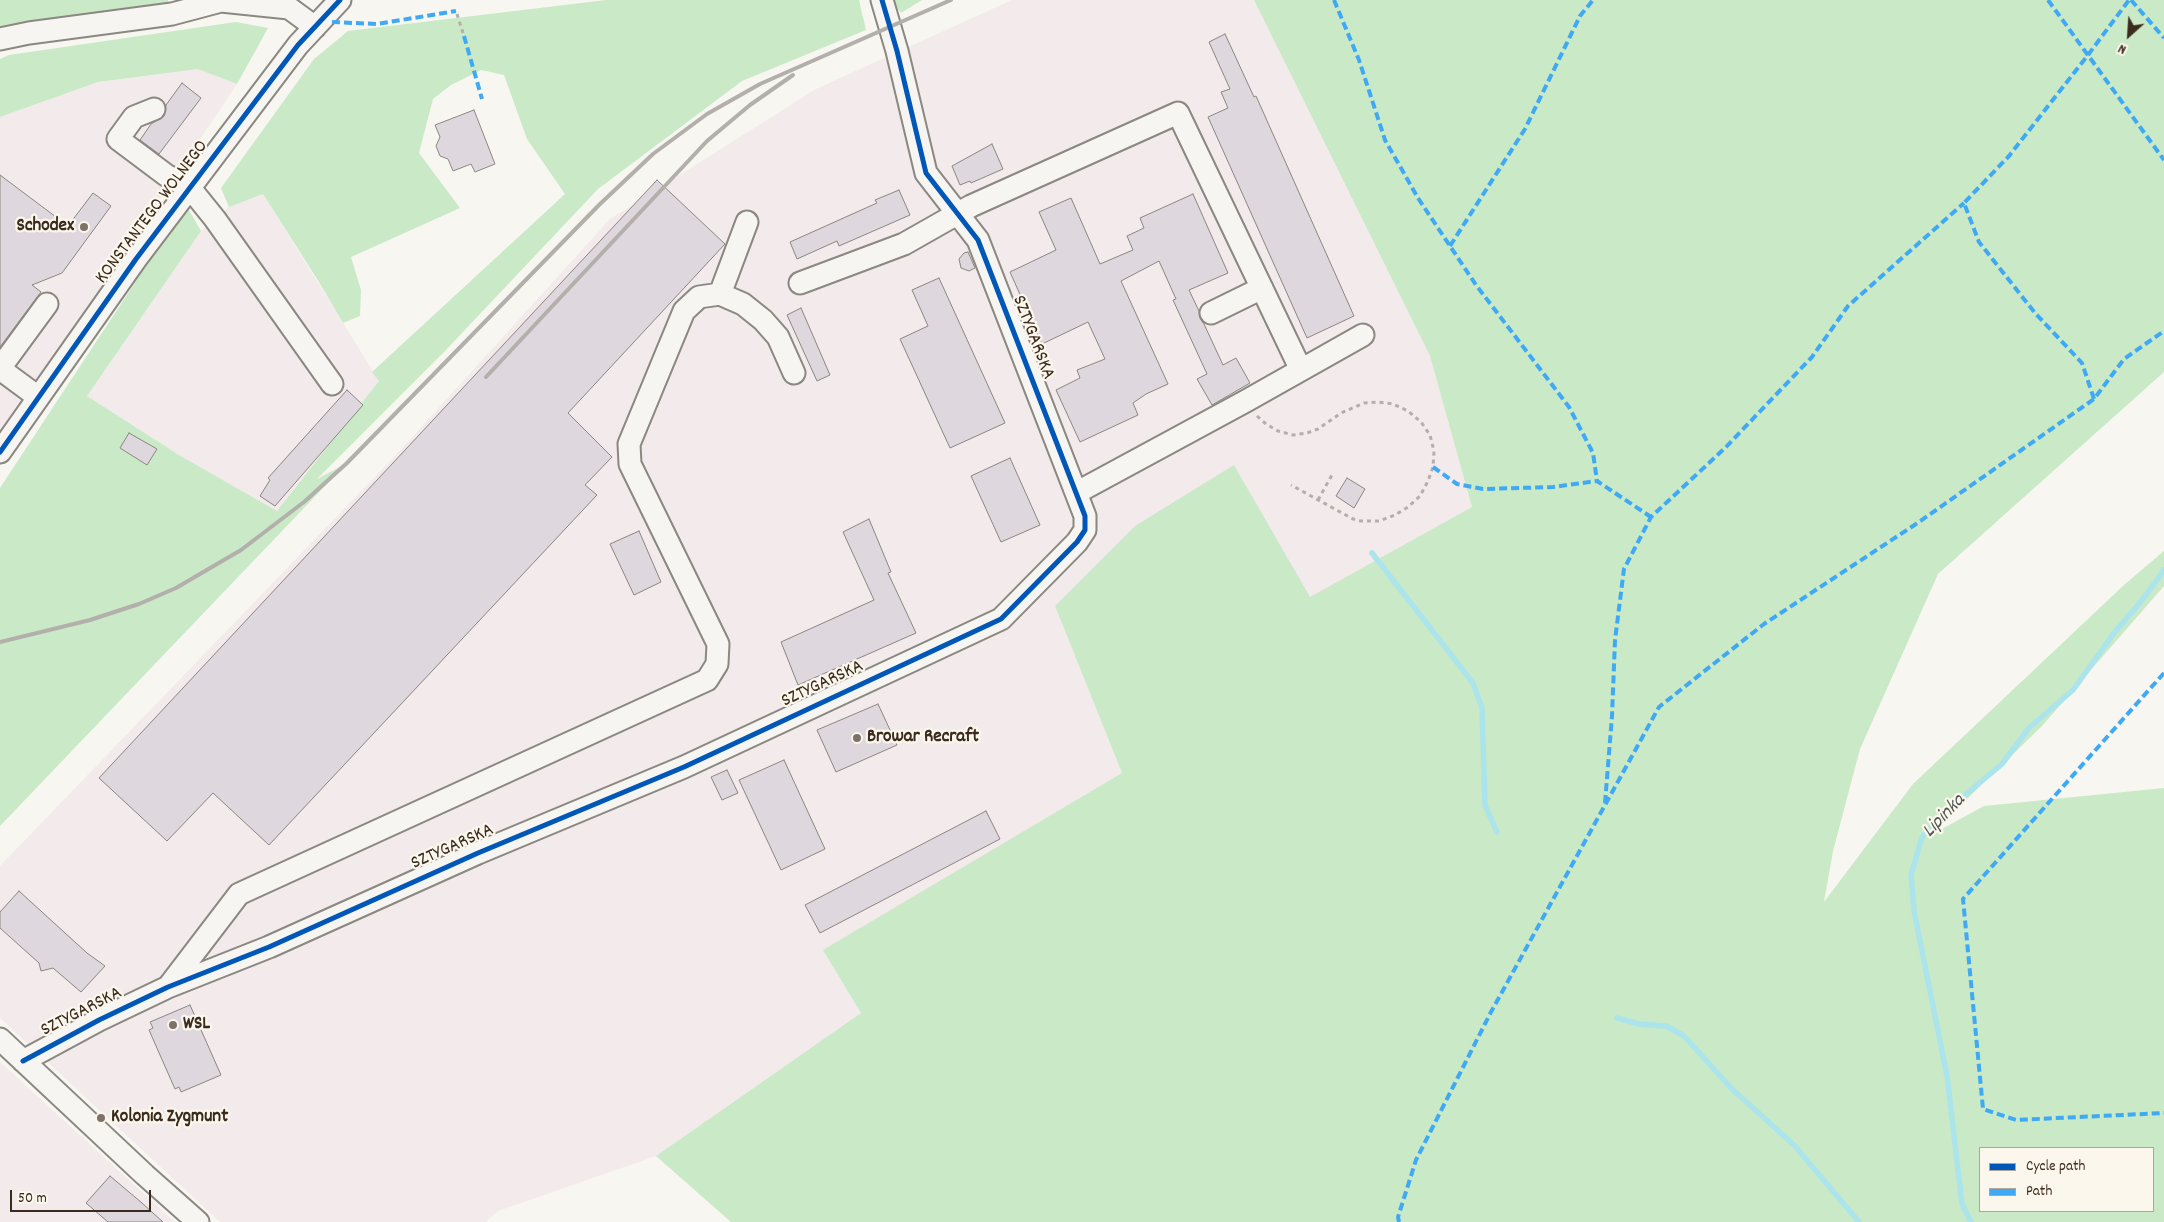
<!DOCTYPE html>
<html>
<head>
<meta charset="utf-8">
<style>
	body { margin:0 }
	#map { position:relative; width:2164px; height:1222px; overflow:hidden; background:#f8f6f0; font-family:Dekko,sans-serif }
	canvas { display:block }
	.legend { position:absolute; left:1979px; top:1147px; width:175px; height:65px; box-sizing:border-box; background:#fbf7ec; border:1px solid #aea59a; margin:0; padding:6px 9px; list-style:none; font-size:15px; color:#3b2a1e }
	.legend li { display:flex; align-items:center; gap:10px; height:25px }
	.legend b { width:25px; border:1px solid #aea59a }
	.north { position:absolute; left:2104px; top:10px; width:50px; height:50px; -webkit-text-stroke:4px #fbf7ec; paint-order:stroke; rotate:206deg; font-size:14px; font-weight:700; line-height:20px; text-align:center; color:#3b2a1e }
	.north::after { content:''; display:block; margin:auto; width:18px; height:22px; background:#3b2a1e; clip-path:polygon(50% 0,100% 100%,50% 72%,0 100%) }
	.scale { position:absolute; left:10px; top:1190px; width:141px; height:22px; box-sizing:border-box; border:2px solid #3b2a1e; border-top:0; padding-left:6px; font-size:15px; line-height:18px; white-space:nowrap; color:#3b2a1e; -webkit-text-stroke:4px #fbf7ec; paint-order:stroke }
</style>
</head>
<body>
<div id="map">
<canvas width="2164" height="1222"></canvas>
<ul class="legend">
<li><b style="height:6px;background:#0057b8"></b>Cycle path</li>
<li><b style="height:6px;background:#3fa9f5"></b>Path</li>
</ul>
<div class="north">N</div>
<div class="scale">50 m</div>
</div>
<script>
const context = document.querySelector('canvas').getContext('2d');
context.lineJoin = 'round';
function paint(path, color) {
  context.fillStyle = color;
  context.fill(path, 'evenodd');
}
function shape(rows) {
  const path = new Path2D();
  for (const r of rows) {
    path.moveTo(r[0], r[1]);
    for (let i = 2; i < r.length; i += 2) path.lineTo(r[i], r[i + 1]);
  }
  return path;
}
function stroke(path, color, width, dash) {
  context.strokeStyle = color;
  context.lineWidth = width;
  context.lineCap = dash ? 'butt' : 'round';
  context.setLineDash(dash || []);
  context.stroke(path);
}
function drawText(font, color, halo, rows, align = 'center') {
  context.font = font + ' Dekko,sans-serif';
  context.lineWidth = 4.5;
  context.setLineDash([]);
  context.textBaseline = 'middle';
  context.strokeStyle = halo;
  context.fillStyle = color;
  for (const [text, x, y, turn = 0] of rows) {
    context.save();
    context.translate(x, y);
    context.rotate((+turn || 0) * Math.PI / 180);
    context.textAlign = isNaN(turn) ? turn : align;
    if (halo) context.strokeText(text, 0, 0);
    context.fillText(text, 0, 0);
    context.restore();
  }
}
const built = shape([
	[1012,0,1254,0,1430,356,1472,507,1309,598,1234,465,1055,606,1122,773,824,950,861,1013,656,1156,498,1211,486,1222,220,1222,0,1018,0,866,395,456,610,219,816,89],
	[199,69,237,84,0,437,0,117,98,82],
	[263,194,379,381,277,511,179,455,87,396,201,231,229,207],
	[0,1062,175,1222,0,1222]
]);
const green = shape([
	[0,0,168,0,168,7,0,33],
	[606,0,859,0,866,30,742,81,598,189,444,352,317,479,347,463,0,826,0,488,186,205,201,231,87,396,179,455,277,511,379,381,372,372,565,194,527,139,504,75,481,70,451,85,433,99,419,153,460,208,351,257,361,290,360,316,343,323,319,282,263,194,229,207,221,188,314,59,348,31],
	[893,0,922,0,901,13,899,10,896,11],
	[1254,0,2164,0,2164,372,1938,574,1860,749,1833,851,1824,902,1913,784,2124,585,2164,551,2164,586,2042,726,1929,836,1984,806,2164,788,2164,1222,731,1222,656,1156,861,1013,823,950,1122,773,1055,606,1135,526,1234,465,1310,597,1472,507,1430,356],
	[1980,1148,2153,1148,2153,1211,1980,1211],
	[236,22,268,28,237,84,198,69,98,82,0,117,0,59,9,55]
]);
const stream = shape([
	[1372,553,1473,683,1482,708,1485,805,1497,832],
	[1617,1018,1639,1024,1666,1026,1684,1036,1732,1089,1794,1145,1859,1222],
	[1971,1222,1962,1204,1947,1076,1914,911,1911,875,1922,837,1951,807,2002,764,2029,728,2073,690,2114,633,2143,599,2164,570]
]);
const building = shape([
	[1225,34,1254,97,1256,96,1354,316,1307,338,1208,117,1228,108,1221,92,1230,89,1209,42,1225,34],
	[182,83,201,98,159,154,140,140,151,124,164,116,166,105,182,83],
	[474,110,495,164,475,172,471,164,453,171,448,159,440,156,436,146,440,137,435,125,474,110],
	[992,144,1003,169,971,183,970,181,960,185,952,166,992,144],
	[0,175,68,226,93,193,111,206,62,273,32,285,41,292,0,347,0,175],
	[657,180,725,244,568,413,612,457,585,485,597,495,269,845,213,793,167,841,99,778,657,180],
	[899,190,910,215,839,246,837,241,797,259,790,242,877,203,875,200,899,190],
	[1193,194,1228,273,1189,290,1199,311,1200,318,1204,324,1223,365,1236,358,1250,383,1212,405,1197,379,1207,374,1173,300,1176,299,1159,261,1121,281,1168,384,1146,394,1133,403,1138,415,1080,442,1056,390,1080,378,1077,370,1105,359,1088,322,1042,344,1010,272,1056,250,1039,212,1071,198,1100,264,1133,250,1127,236,1144,228,1140,218,1193,194],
	[968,252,975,268,969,271,961,268,959,259,964,253,968,252],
	[939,278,1005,423,950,448,900,339,928,326,912,290,939,278],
	[801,308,830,375,817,381,787,315,801,308],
	[347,390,363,405,275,506,260,496,270,480,268,478,347,390],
	[129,433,157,449,147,465,120,448,129,433],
	[1010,458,1040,525,1001,542,971,476,1010,458],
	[1347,478,1365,489,1354,508,1336,496,1347,478],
	[869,519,891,572,888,573,916,633,798,685,781,642,874,600,843,532,869,519],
	[639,531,661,582,634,595,610,544,639,531],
	[878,704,897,745,836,772,817,730,878,704],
	[784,760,825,849,781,870,739,780,784,760],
	[727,770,738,793,722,800,711,777,727,770],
	[986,811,1000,839,820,933,805,905,986,811],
	[19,891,87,953,105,966,81,992,53,968,41,971,39,963,0,928,0,912,19,891],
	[190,1005,221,1075,181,1092,179,1087,175,1089,149,1030,153,1028,150,1022,190,1005],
	[110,1176,142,1203,163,1222,108,1222,86,1203,110,1176]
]);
const path = shape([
	[457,14,464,36],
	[1257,416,1266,424,1278,431,1293,435,1307,433,1318,429,1341,413,1364,403,1378,402,1393,404,1408,411,1421,422,1430,435,1434,451,1433,467,1428,481,1420,496,1408,507,1395,515,1379,521,1361,521,1353,519,1291,485],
	[1318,500,1332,475]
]);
const minor = shape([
	[0,39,29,33,172,14,221,1,289,8,315,27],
	[154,109,134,117,118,139,166,175,190,188,215,219,332,384],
	[747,222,720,294,743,304,763,320,778,337,794,373],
	[800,283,904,244,971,206,1178,113,1301,370],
	[1211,313,1262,288],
	[0,368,47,304],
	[0,369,38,397],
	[0,452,136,259,298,45,340,0],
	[1076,493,1246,401,1363,335],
	[168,987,239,894,707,680,717,664,718,644,630,464,629,444,684,311,699,297,720,294],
	[0,1039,145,1175,198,1222],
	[23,1061,99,1020,168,987,269,947,478,853,684,767,1001,619,1077,542,1085,530,1085,516,978,240,926,173,897,51,882,0]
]);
const rail = shape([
	[486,377,707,141,750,105,793,75],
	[0,642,90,620,139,604,176,588,241,550,304,502,347,463,599,205,653,154,707,114,760,84,951,0]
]);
const quiet = shape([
	[1334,0,1359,60,1385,140,1418,198,1476,285,1569,407,1593,453,1597,481],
	[2048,0,2164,160],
	[2131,0,2164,38],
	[332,22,377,24,456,11],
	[464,36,482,99],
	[1450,246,1525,129,1580,16,1593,0],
	[2094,399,2082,363,2035,313,1979,242,1964,203,2009,156,2088,55,2129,0],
	[1433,467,1457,484,1483,489,1553,487,1597,481,1651,517],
	[2164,673,1963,899,1983,1109,2016,1120,2164,1113],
	[1605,803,1612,716,1615,640,1624,569,1651,517,1725,448,1812,357,1848,306,1964,203],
	[1399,1222,1398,1217,1416,1160,1491,1012,1659,707,1764,624,1919,522,2094,399,2124,359,2164,331]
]);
const cycleway = shape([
	[0,452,136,259,298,45,340,0],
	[23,1061,99,1020,168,987,269,947,478,853,684,767,1001,619,1077,542,1085,530,1085,516,978,240,926,173,897,51,882,0]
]);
const markers = [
	[84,227,5,"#7d7168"],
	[857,738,5,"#7d7168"],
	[173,1025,5,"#7d7168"],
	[101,1118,5,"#7d7168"]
];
const streetNames = [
	["KONSTANTEGO WOLNEGO",153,213,-53],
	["SZTYGARSKA",1032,338,69],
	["SZTYGARSKA",823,685,-25],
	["SZTYGARSKA",453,848,-24],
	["SZTYGARSKA",82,1013,-27]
];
const poiNames = [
	["Schodex",74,227,"right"],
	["Browar Recraft",867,738],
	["WSL",183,1025],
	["Kolonia Zygmunt",111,1118]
];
const waterNames = [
	["Lipinka",1945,817,-46]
];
paint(built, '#f2eaeb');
paint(green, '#c9e9c7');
stroke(stream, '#ace4eb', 5.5);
paint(building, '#ded7dd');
stroke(building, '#8b8781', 1);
stroke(minor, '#8b8781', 25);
stroke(path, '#b3b0ac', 3, [4, 4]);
stroke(minor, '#f6f5f1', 21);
stroke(rail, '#b3b0ac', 4);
stroke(quiet, '#3fa9f5', 4, [8, 4]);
stroke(cycleway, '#0057b8', 5);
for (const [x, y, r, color] of markers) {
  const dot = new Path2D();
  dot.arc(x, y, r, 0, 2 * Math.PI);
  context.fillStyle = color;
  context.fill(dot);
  stroke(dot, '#fbf7ec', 2);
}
drawText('19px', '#3b2a1e', '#fbf7ec', streetNames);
drawText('bold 19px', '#3b2a1e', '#fbf7ec', poiNames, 'left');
drawText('italic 20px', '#4f5651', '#fbf7ec', waterNames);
</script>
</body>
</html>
